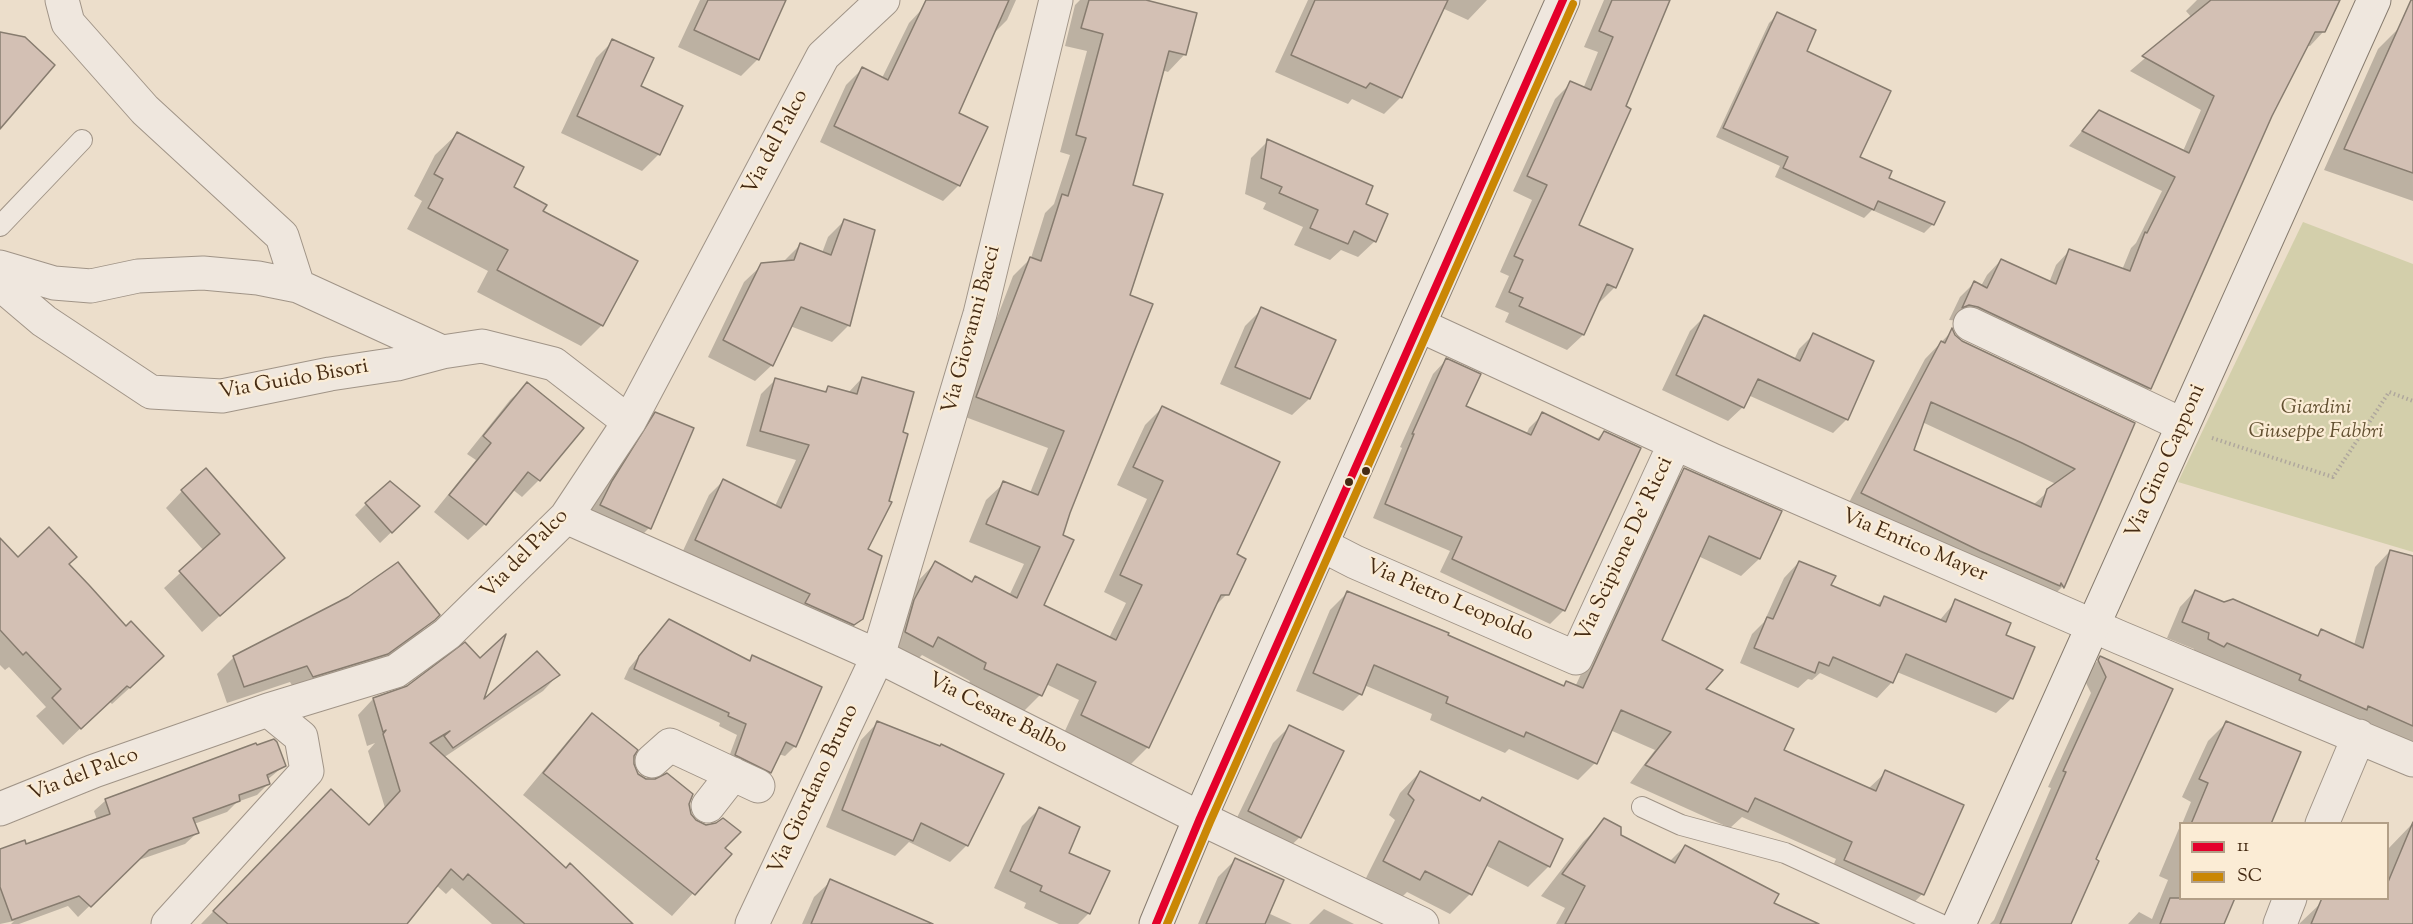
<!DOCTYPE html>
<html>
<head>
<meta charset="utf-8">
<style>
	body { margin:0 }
	#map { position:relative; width:2413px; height:924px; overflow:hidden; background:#ecdecb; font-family:"Sorts Mill Goudy",serif }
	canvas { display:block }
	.legend { position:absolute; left:2179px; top:822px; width:210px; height:78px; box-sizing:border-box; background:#fbecd5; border:2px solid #b29f87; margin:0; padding:8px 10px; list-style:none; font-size:18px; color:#452b13 }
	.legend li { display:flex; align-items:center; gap:12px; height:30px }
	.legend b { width:30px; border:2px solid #b29f87 }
</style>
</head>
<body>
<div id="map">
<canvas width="2413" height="924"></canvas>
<ul class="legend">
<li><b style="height:8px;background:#e4002b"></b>11</li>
<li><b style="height:8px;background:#ca8705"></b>SC</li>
</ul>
</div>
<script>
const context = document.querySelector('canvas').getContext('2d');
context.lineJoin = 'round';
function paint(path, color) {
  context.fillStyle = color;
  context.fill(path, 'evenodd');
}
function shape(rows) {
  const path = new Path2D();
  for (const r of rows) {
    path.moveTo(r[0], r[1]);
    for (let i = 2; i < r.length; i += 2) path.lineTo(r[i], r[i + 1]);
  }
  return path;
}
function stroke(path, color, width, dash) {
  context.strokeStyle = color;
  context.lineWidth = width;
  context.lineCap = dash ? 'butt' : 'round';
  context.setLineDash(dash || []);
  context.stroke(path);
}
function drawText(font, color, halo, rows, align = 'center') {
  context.font = font + ' "Sorts Mill Goudy",serif';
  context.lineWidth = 4.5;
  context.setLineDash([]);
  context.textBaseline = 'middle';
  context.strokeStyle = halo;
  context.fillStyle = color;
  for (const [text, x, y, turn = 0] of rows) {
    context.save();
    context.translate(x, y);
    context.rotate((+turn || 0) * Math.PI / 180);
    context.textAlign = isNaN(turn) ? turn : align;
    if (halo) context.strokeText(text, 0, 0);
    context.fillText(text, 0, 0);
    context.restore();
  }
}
const green = shape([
	[2303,222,2413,264,2413,552,2178,482]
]);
const shadow = shape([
	[700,0,781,0,758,59,741,76,678,47],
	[927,0,1016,0,1007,20,993,34,957,114,959,185,943,201,820,142,846,85,862,69,882,78,909,23,924,7],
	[1080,0,1140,0,1185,54,1168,72,1162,70,1131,186,1129,296,1042,606,1109,638,1126,603,1104,592,1147,499,1117,485,1145,425,1162,408,1235,555,1227,594,1213,608,1148,747,1131,764,1064,733,1079,700,1046,684,1040,695,1023,712,967,687,970,681,922,655,914,663,888,650,897,619,918,581,935,563,971,582,976,578,1009,596,1024,564,969,542,986,500,1004,483,1030,493,1048,448,960,415,1013,276,1031,258,1045,213,1054,204,1070,155,1060,152,1087,51,1065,46,1075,5],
	[1308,0,1487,0,1468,20,1442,8,1401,97,1384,114,1352,99,1348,104,1275,72],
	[1604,0,1668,0,1577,225,1615,287,1599,303,1597,302,1583,335,1567,350,1505,322,1509,313,1495,307,1509,276,1500,272,1532,200,1513,191,1555,99,1571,83,1583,89,1598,52,1584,47],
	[2197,0,2338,0,2324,31,2310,46,2306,46,2271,115,2149,388,2135,402,1963,321,1949,320,1960,297,1974,283,1981,286,1987,275,2001,260,2049,283,2056,265,2070,250,2122,270,2131,248,2136,243,2162,191,2069,146,2099,111,2183,151,2201,110,2130,71,2192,18,2186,11],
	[1778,14,1805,52,1858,157,1887,179,1933,224,1924,233,1872,210,1864,218,1775,177,1780,166,1716,137,1769,23],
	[2413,25,2413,201,2324,170,2378,49,2399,28],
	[613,41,639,87,659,154,642,171,561,133,596,58],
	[457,134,512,188,541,212,602,325,581,346,477,292,488,271,407,229,422,201,414,196,435,155],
	[1268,141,1364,205,1375,241,1358,257,1341,250,1330,260,1294,245,1303,227,1263,209,1266,203,1245,194,1251,158],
	[845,220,849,325,832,342,790,326,772,365,755,381,708,357,744,282,762,265,783,262,800,245,822,253,828,237],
	[1262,309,1334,341,1309,399,1292,415,1220,384,1245,326],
	[1704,317,1794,360,1799,349,1813,335,1847,419,1833,433,1748,395,1743,407,1728,421,1662,390,1690,331],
	[1952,331,1961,342,2133,424,2062,587,2047,602,1845,510,1925,359],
	[1922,422,2056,484,2033,505,1912,450],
	[1446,360,1464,407,1526,435,1529,428,1543,414,1596,440,1604,432,1564,610,1550,624,1440,572,1450,551,1373,518,1402,448,1400,447,1433,374],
	[862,378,866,550,862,618,847,633,681,555,709,495,724,480,775,506,796,460,746,446,761,394,776,379,823,393,828,388,848,393],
	[527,384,581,428,539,480,522,497,512,489,485,524,468,540,434,512,476,460,467,454,510,400],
	[656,414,649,528,633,544,585,522,596,500,639,431],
	[1685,470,1780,512,1759,559,1741,576,1698,556,1660,641,1704,689,1782,751,1868,789,1886,772,1962,806,1922,894,1905,912,1828,877,1836,859,1742,817,1730,828,1630,783,1655,750,1610,730,1595,763,1578,780,1509,749,1505,753,1430,720,1432,714,1364,685,1360,694,1343,711,1296,691,1330,610,1347,593,1562,686,1566,683,1575,687,1667,487],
	[182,491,283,558,202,632,164,588,204,551,166,508],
	[366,504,407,517,380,543,355,515],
	[2390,551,2413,558,2413,748,2194,654,2194,649,2167,638,2180,607,2195,591,2316,637,2322,631,2354,645,2375,567],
	[18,559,68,564,146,673,112,704,109,701,63,745,36,716,46,707,9,667,5,670,0,665,0,562],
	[1799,562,1829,586,1876,606,1884,598,1939,621,1956,601,2012,698,1996,713,1897,672,1892,682,1877,698,1820,673,1812,680,1808,679,1798,688,1740,663,1752,634,1764,622,1784,578],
	[438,615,416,636,369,670,296,692,290,682,227,703,217,674,234,657],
	[659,632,748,662,753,657,795,746,785,756,778,754,769,772,759,782,726,765,737,735,719,726,720,723,624,679,629,668],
	[2100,658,2171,690,2094,860,2069,924,1990,924,1994,920,2051,788,2048,787,2091,693,2083,677],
	[558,675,543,691,443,758,566,869,631,924,492,924,452,888,446,894,436,885,406,924,201,924,331,791,368,826,385,808,368,751,375,743,367,746,358,715,373,699,481,704],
	[592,715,633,755,632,765,637,775,688,804,689,814,729,854,672,916,523,795,571,737],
	[877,723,967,845,950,862,909,842,895,856,826,827,861,740],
	[2226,723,2269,824,2182,824,2191,802,2182,797,2208,741],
	[1290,726,1300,837,1283,853,1232,828,1273,743],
	[285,765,267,780,268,784,257,795,237,802,227,812,194,824,197,833,185,844,136,861,78,917,68,906,19,924,11,924,14,921,0,924,0,850,25,845,97,820,94,811,106,800],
	[1420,772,1561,839,1548,867,1528,887,1485,865,1470,894,1450,914,1407,892,1399,900,1364,882,1395,820,1389,815,1400,793],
	[1039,809,1089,913,1078,924,1059,924,1024,908,1026,903,994,888,1022,826],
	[1605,820,1619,836,1669,862,1685,846,1772,904,1815,924,1556,924,1565,908,1541,896,1583,842],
	[2412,824,2413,924,2299,924,2322,902,2388,898,2388,849],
	[2180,826,2180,898,2222,924,2128,924,2139,912,2152,919,2168,880,2159,876],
	[1235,860,1268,913,1292,924,1198,924,1218,877],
	[831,881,892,924,802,924,814,897],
	[1324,909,1354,924,1309,924]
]);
const building = shape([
	[708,0,786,0,759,60,694,30,708,0],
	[926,0,1009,0,959,113,988,127,960,186,834,126,862,67,888,80,926,0],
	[1089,0,1146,0,1197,13,1186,55,1169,51,1133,185,1163,194,1130,295,1153,304,1070,513,1063,535,1074,540,1044,605,1116,640,1142,585,1120,575,1163,481,1133,467,1162,406,1280,462,1237,554,1246,559,1229,595,1221,595,1149,748,1081,715,1096,682,1057,664,1042,696,984,669,986,663,938,637,933,647,905,632,914,600,935,561,972,582,975,576,1017,598,1040,547,986,524,1003,481,1038,495,1064,431,976,397,1030,257,1041,261,1062,194,1068,196,1086,138,1076,135,1103,34,1081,28,1089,0],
	[1315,0,1448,0,1402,98,1370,83,1366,88,1291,55,1315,0],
	[1612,0,1670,0,1626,106,1631,109,1579,225,1633,249,1616,288,1607,284,1584,335,1519,306,1523,298,1509,292,1523,260,1514,256,1547,185,1527,176,1570,81,1591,90,1613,37,1599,31,1612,0],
	[2211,0,2340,0,2325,32,2315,32,2272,116,2151,389,1978,307,1969,305,1962,308,1974,281,1987,288,2001,259,2056,284,2069,249,2130,271,2145,232,2147,233,2175,177,2082,131,2099,110,2189,153,2214,96,2142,56,2211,0],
	[2411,0,2413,0,2413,173,2344,149,2411,0],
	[1777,12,1816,30,1807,51,1891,91,1860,157,1892,171,1889,178,1945,202,1934,225,1878,201,1874,210,1783,168,1788,157,1723,128,1777,12],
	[0,32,25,37,55,65,0,129,0,32],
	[612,39,654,58,641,86,683,106,660,155,577,116,612,39],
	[457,132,524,167,514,187,547,205,543,211,638,261,603,326,497,270,508,250,428,208,443,179,434,174,457,132],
	[1267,139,1373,186,1366,204,1388,214,1376,242,1354,231,1348,244,1310,228,1318,210,1279,193,1282,187,1261,178,1267,139],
	[844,219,875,230,850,326,801,307,773,366,723,340,761,263,794,260,800,243,831,255,844,219],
	[1261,307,1336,340,1310,399,1235,367,1261,307],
	[1704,315,1800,361,1813,333,1874,361,1848,420,1758,379,1744,408,1676,375,1704,315],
	[1952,328,1955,335,1962,341,2135,423,2064,588,2061,583,2060,586,1980,551,1861,493,1941,341,1945,343,1952,328],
	[1931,402,2022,443,2075,469,2047,489,2041,507,1914,450,1931,402],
	[1446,358,1481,374,1466,406,1531,435,1542,412,1599,440,1604,431,1641,448,1565,611,1452,559,1462,537,1385,504,1414,434,1412,434,1446,358],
	[862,377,914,392,903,432,908,434,889,501,892,502,868,549,882,556,863,619,854,625,805,603,810,594,695,540,723,479,781,508,809,445,760,431,775,378,826,392,828,386,857,394,862,377],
	[527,382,584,428,540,481,528,472,486,525,449,495,491,443,483,436,527,382],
	[655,412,694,428,651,529,600,505,612,481,655,412],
	[206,468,285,558,220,616,179,571,220,534,181,490,206,468],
	[1684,468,1782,511,1760,559,1709,536,1662,640,1723,670,1706,689,1794,729,1784,750,1876,791,1885,770,1964,805,1924,895,1844,860,1852,842,1755,798,1748,812,1645,765,1671,732,1621,710,1597,764,1526,732,1524,737,1446,703,1448,697,1374,665,1362,695,1313,673,1347,591,1449,633,1448,635,1564,686,1566,681,1583,688,1684,468],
	[390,481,420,506,392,533,365,503,390,481],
	[49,527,77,557,69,564,89,585,126,626,131,621,164,656,130,688,127,686,81,729,52,698,61,689,26,652,23,655,0,630,0,538,18,557,49,527],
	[2390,550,2413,556,2413,726,2368,706,2367,710,2299,680,2301,675,2227,643,2224,647,2208,639,2209,633,2182,622,2195,590,2224,602,2233,599,2318,636,2321,629,2363,648,2390,550],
	[1799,561,1836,576,1831,585,1880,606,1884,596,1946,622,1955,599,2011,623,2006,635,2035,647,2013,699,1906,654,1893,683,1833,657,1829,666,1819,662,1815,673,1754,648,1767,617,1773,619,1799,561],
	[398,562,440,615,435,620,388,654,313,677,307,666,244,687,233,656,348,597,398,562],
	[669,619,750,661,752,655,822,687,796,747,786,742,771,773,735,755,746,724,728,716,729,713,634,669,639,656,669,619],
	[506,634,484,699,537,651,560,675,453,748,444,736,450,731,430,743,566,868,570,863,633,924,525,924,468,874,463,880,451,869,407,924,228,924,213,911,331,789,369,825,400,791,383,734,386,730,383,732,373,698,407,686,465,642,480,658,506,634],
	[2100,656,2173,689,2096,859,2099,861,2071,924,2000,924,2066,772,2063,771,2106,677,2098,660,2100,656],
	[592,713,638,750,634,756,634,764,638,774,646,779,655,779,667,773,693,794,689,804,691,814,696,820,706,825,716,823,723,818,741,832,725,848,732,854,695,895,543,773,592,713],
	[877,721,940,746,941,744,1004,774,968,846,921,823,913,841,842,810,877,721],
	[2226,721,2301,752,2271,824,2191,824,2208,783,2199,779,2226,721],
	[1289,725,1344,751,1301,838,1248,811,1289,725],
	[274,739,277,742,286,766,267,775,270,784,239,795,240,801,193,818,199,833,149,850,91,907,79,896,12,920,0,887,0,849,25,840,26,844,110,814,105,799,256,743,257,745,274,739],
	[1420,771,1480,801,1482,797,1563,839,1550,867,1499,841,1472,895,1425,871,1420,880,1383,861,1414,800,1408,794,1420,771],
	[1039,807,1080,827,1069,853,1110,871,1090,914,1040,891,1042,886,1010,871,1039,807],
	[1604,818,1621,827,1621,835,1675,863,1685,845,1779,894,1774,903,1819,924,1565,924,1585,886,1562,874,1604,818],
	[2413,822,2413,924,2311,924,2322,898,2388,898,2388,882,2413,822],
	[1235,858,1284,880,1265,924,1206,924,1235,858],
	[830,879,933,924,811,924,830,879],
	[2170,898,2235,898,2224,924,2160,924,2170,898]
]);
const path = shape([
	[2212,438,2333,477,2389,392,2413,401]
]);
const lane = shape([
	[0,226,82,140],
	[1642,807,1681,825,1785,853,1940,924]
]);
const street = shape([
	[62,0,68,23,145,110,282,236,298,286],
	[0,267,54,283,91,286,138,276,203,273,258,278,298,286,442,352],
	[0,284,44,321,151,392,222,396,330,374,397,364,442,352,482,346,554,364,629,422],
	[1970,324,2183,425],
	[1419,325,1712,460,2121,638,2413,760],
	[566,517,878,656,1200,818,1422,924],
	[1322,545,1355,562,1576,658,1675,443],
	[652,761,670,745,758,786],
	[708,806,733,774],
	[0,809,94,771,268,710,396,671,447,634,566,517,629,422,823,56,883,0],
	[2322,824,2359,736],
	[168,924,307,771,301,737,268,710],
	[752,924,878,656,980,314,1056,0],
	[2280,924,2290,898]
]);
const secondary = shape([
	[1156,924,1200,818,1563,0],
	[1959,924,2374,0]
]);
const bus1 = shape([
	[1156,924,1200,818,1563,0]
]);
const bus2 = shape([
	[1167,924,1210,822,1573,4]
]);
const markers = [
	[1366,471,5,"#452b13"],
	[1349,482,5,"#452b13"]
];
const streetNames = [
	["Via del Palco",777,143,-62],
	["Via Giovanni Bacci",973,330,-75],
	["Via Guido Bisori",294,381,-10],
	["Via Gino Capponi",2167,462,-66],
	["Via Enrico Mayer",1914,547,23],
	["Via Scipione De' Ricci",1626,550,-65],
	["Via del Palco",526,555,-46],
	["Via Pietro Leopoldo",1449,602,23],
	["Via Cesare Balbo",997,715,27],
	["Via del Palco",84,776,-21],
	["Via Giordano Bruno",815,790,-65]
];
const parkNames = [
	["Giardini",2316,409],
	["Giuseppe Fabbri",2316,433]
];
paint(green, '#d3cfab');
paint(shadow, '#0003');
paint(building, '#d3c0b4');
stroke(building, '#877c6f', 1.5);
stroke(lane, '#a09487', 22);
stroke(street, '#a09487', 35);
stroke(secondary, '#877c6f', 35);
stroke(path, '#afa79d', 4, [1.5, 3]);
stroke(lane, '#efe7de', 20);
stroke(street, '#efe7de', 33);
stroke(secondary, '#efe7de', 33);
stroke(bus1, '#e4002b', 8);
stroke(bus2, '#ca8705', 8);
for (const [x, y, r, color] of markers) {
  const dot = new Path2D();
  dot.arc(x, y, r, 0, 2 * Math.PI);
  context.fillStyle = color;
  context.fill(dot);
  stroke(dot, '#fbecd5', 2);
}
drawText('21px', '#452b13', '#fbecd5', streetNames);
drawText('italic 21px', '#635132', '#fbecd5', parkNames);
</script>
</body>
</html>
